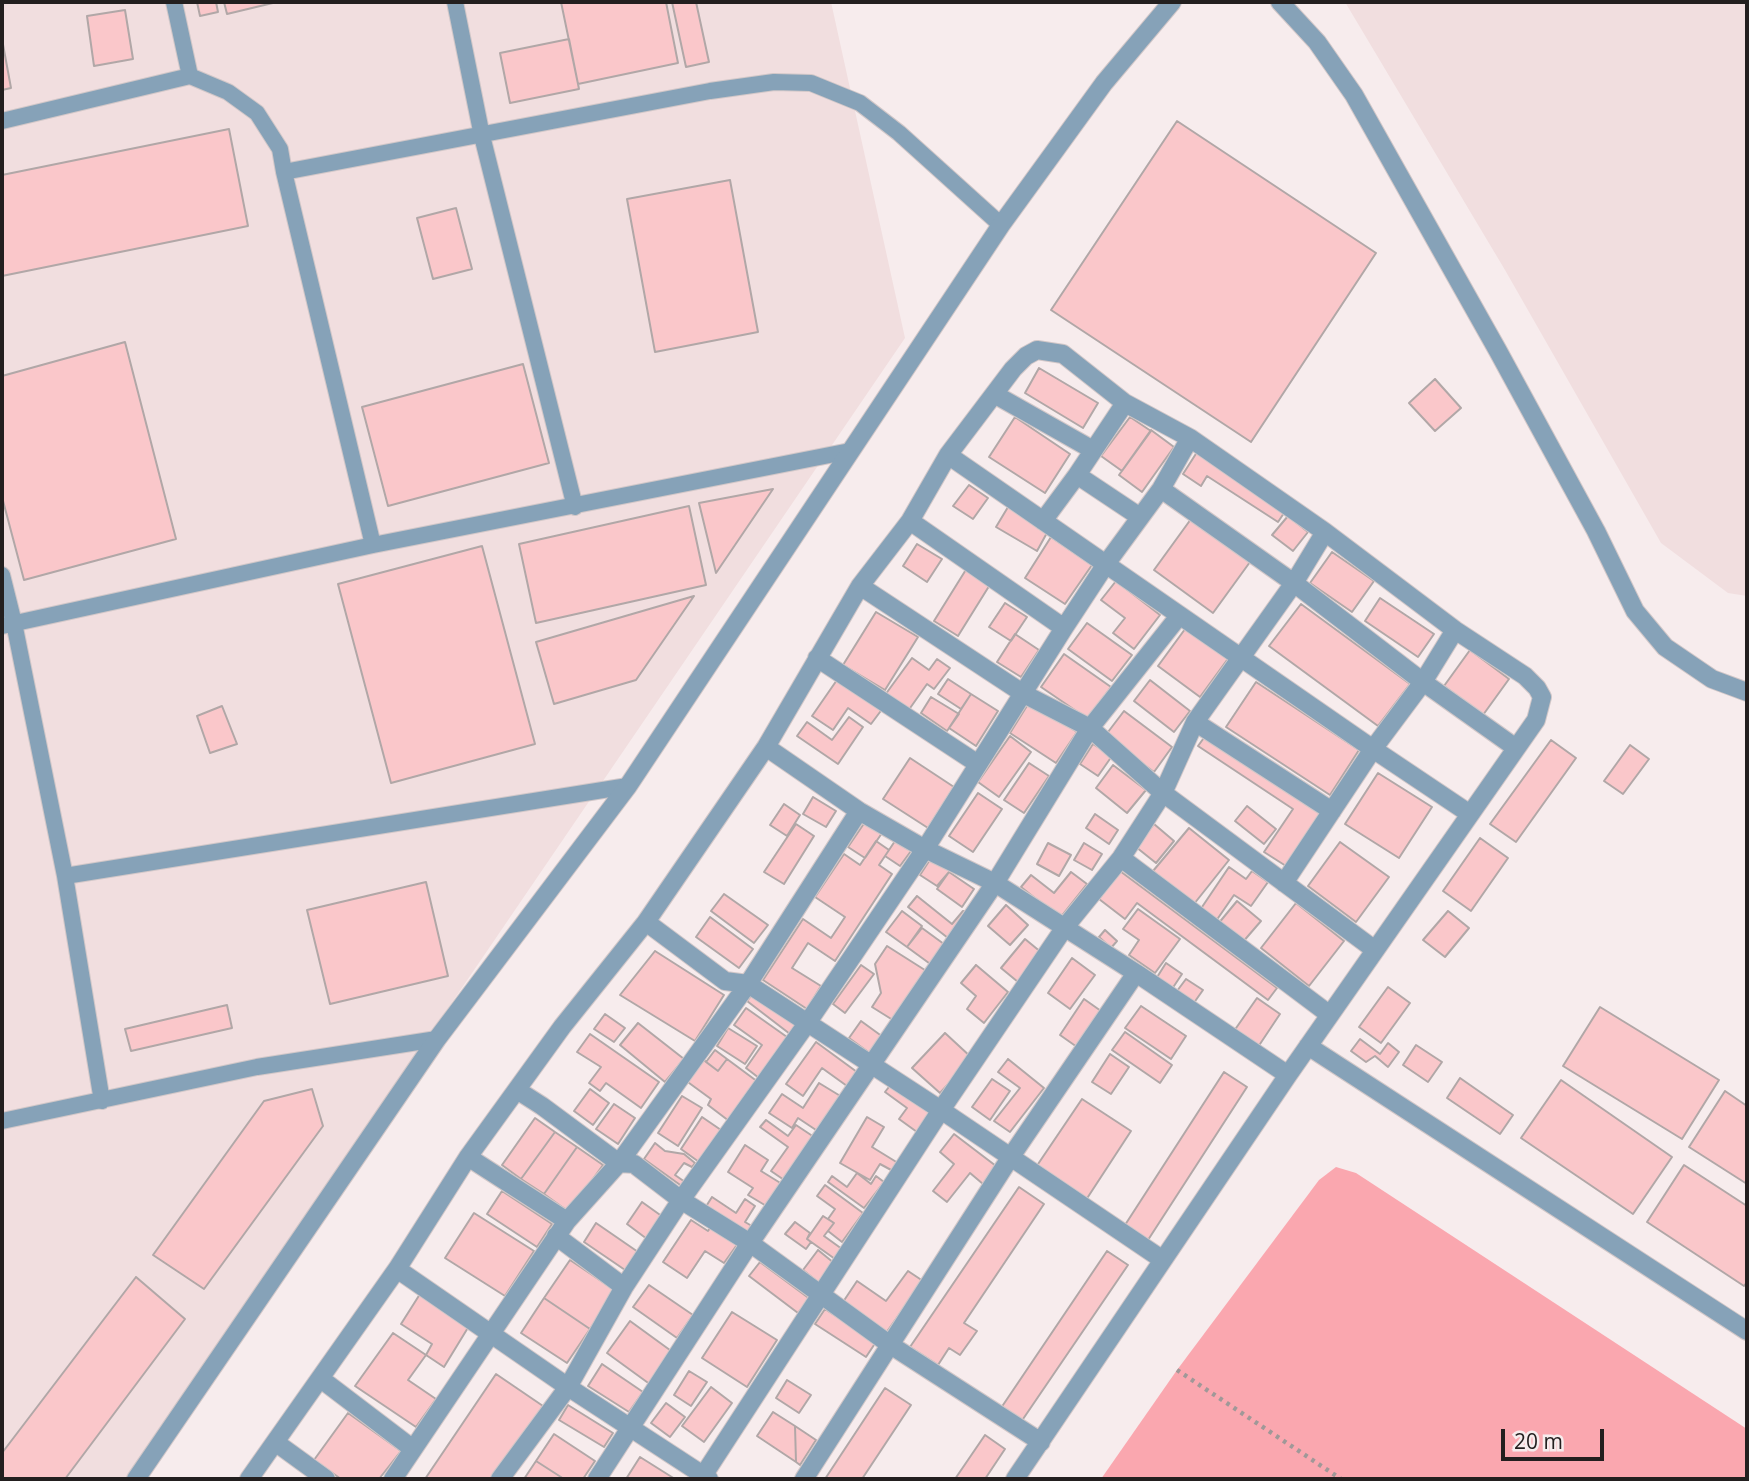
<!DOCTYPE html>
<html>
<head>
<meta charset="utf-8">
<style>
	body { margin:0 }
	#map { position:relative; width:1749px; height:1481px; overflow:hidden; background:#f7eced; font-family:"Open Sans",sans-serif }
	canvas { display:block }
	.frame { position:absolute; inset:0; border:4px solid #231f1f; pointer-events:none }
	.scale { position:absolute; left:1501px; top:1429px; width:103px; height:32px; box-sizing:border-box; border:4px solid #231f1f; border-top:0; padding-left:9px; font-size:21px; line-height:24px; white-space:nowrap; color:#231f1f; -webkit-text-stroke:5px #f7eced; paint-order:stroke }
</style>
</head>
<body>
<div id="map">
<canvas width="1749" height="1481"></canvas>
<div class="frame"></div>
<div class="scale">20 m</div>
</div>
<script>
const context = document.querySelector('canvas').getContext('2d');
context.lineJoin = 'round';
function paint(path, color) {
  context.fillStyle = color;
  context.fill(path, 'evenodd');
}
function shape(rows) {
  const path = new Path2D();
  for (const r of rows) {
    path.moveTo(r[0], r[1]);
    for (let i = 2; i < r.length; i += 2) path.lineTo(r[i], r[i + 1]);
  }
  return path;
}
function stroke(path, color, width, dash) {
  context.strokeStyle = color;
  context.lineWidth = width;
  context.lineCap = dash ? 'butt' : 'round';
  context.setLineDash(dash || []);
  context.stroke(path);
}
const built = shape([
	[2,2,831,2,905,338,127,1479,2,1479],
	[1345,2,1747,2,1747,596,1728,593,1661,543,1505,270]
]);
const water = shape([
	[1336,1167,1356,1173,1747,1429,1747,1479,1101,1479,1177,1370,1319,1180]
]);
const building = shape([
	[197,2,216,2,218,12,200,16,197,2],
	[224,2,277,2,227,14,224,2],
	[561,2,666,2,678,63,578,84,561,2],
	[672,2,696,2,709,62,686,67,672,2],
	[125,10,133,59,94,66,87,16,125,10],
	[2,39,11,88,2,90,2,39],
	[569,39,579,89,510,103,500,53,569,39],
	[1177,121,1376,253,1251,442,1051,310,1177,121],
	[229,129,248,226,2,276,2,175,229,129],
	[730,180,758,332,655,352,627,199,730,180],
	[456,208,472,269,433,279,417,218,456,208],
	[125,342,176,539,24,580,2,497,2,376,125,342],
	[523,364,549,463,388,506,362,407,523,364],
	[1039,368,1098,403,1083,428,1025,393,1039,368],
	[1435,379,1461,408,1435,431,1409,403,1435,379],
	[1015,417,1070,454,1045,493,989,457,1015,417],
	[1130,417,1151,431,1122,471,1101,456,1130,417],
	[1151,430,1174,447,1142,492,1119,475,1151,430],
	[1199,449,1288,507,1278,522,1207,476,1201,486,1183,474,1199,449],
	[969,485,988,498,973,519,953,506,969,485],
	[773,489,716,573,699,503,773,489],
	[689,506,706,585,536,623,519,544,689,506],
	[1008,507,1048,531,1037,551,996,527,1008,507],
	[1288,516,1308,532,1293,551,1272,535,1288,516],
	[1191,519,1250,562,1213,613,1154,570,1191,519],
	[1051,537,1092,565,1065,604,1025,578,1051,537],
	[917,544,942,559,927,582,903,566,917,544],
	[482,546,535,744,391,783,338,584,482,546],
	[1332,552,1374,581,1352,612,1310,583,1332,552],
	[967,568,991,583,958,636,934,621,967,568],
	[1116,581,1160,615,1134,649,1113,633,1125,618,1101,600,1116,581],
	[694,596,636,680,554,704,536,642,694,596],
	[1380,598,1434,634,1418,657,1365,621,1380,598],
	[1005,603,1027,617,1011,641,989,627,1005,603],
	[1301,604,1410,684,1378,726,1269,646,1301,604],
	[876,612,918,637,885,690,843,665,876,612],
	[1087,623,1132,655,1112,681,1068,649,1087,623],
	[1188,625,1230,656,1200,697,1158,666,1188,625],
	[1015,634,1039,650,1021,677,997,662,1015,634],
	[1470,650,1509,679,1483,715,1444,686,1470,650],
	[1064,654,1111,687,1088,719,1041,687,1064,654],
	[912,658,929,670,937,659,950,668,934,689,927,684,908,711,885,695,912,658],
	[839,677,883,708,871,724,848,708,833,730,812,716,839,677],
	[948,679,971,694,961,709,938,694,948,679],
	[1150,680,1190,711,1174,732,1134,701,1150,680],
	[1256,682,1359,750,1330,795,1226,727,1256,682],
	[971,694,998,711,976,746,949,728,971,694],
	[931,697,959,714,947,731,921,713,931,697],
	[1030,701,1077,732,1056,763,1010,733,1030,701],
	[222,706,237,744,210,753,197,716,222,706],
	[1124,711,1172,747,1154,772,1105,736,1124,711],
	[849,717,863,727,838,764,797,736,807,722,832,740,849,717],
	[1206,735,1322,812,1286,866,1264,852,1293,809,1198,746,1206,735],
	[1010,736,1031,752,999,797,978,782,1010,736],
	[1551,740,1576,758,1516,842,1490,824,1551,740],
	[1093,744,1112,756,1098,776,1080,764,1093,744],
	[1630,745,1649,759,1623,794,1604,781,1630,745],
	[910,758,954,787,928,828,883,799,910,758],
	[1029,763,1049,776,1024,813,1004,800,1029,763],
	[1113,765,1146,790,1127,813,1096,788,1113,765],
	[1378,773,1432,807,1399,858,1345,824,1378,773],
	[978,793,1002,809,973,852,949,836,978,793],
	[813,797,836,811,826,827,803,814,813,797],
	[784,804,800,815,787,836,770,825,784,804],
	[1247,806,1276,829,1264,844,1235,821,1247,806],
	[1095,814,1118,830,1109,844,1086,828,1095,814],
	[865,822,882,833,865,858,848,847,865,822],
	[796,824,814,836,784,884,764,872,796,824],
	[1154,824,1174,841,1156,863,1136,847,1154,824],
	[1189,828,1229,860,1194,904,1153,871,1189,828],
	[1480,838,1508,858,1471,911,1443,891,1480,838],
	[876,841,889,850,879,865,892,874,835,961,808,943,792,968,821,986,807,1009,763,980,803,919,831,938,845,917,815,897,844,854,860,865,876,841],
	[895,841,911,851,900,866,885,856,895,841],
	[1340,842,1389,877,1356,922,1308,886,1340,842],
	[1048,843,1071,855,1059,876,1037,864,1048,843],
	[1084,843,1102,854,1092,870,1074,860,1084,843],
	[933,855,950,866,949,872,937,886,920,875,933,855],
	[1229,867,1246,879,1252,871,1268,882,1251,906,1234,895,1216,921,1200,910,1229,867],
	[1120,871,1277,988,1268,1000,1137,903,1125,919,1099,899,1120,871],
	[949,872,974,889,962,907,937,889,949,872],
	[1071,872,1087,884,1060,918,1021,887,1031,875,1054,893,1071,872],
	[426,882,448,976,330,1004,307,910,426,882],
	[724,894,768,925,754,943,711,911,724,894],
	[917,896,952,924,963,911,969,912,948,938,908,907,917,896],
	[1237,901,1261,921,1242,943,1218,924,1237,901],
	[1296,903,1344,941,1309,986,1261,948,1296,903],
	[1006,905,1028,925,1010,945,988,926,1006,905],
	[1138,909,1180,939,1155,973,1129,955,1139,940,1123,929,1138,909],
	[902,911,922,926,907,947,886,932,902,911],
	[1448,911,1469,928,1445,957,1423,940,1448,911],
	[710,917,753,949,739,968,696,937,710,917],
	[922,928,948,947,933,966,907,947,922,928],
	[1105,930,1117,941,1111,948,1099,937,1105,930],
	[1025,939,1042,953,1018,982,1001,968,1025,939],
	[887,946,928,972,896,1022,872,1007,881,993,875,964,887,946],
	[655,951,724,995,695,1041,620,995,655,951],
	[1072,958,1095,975,1070,1009,1048,993,1072,958],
	[1166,963,1182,974,1170,992,1154,982,1166,963],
	[861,965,874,974,845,1013,833,1004,861,965],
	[976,965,1008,992,984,1023,967,1009,976,996,961,983,976,965],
	[1186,979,1203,990,1191,1007,1174,995,1186,979],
	[1388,987,1410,1003,1381,1043,1359,1027,1388,987],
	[755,991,797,1024,790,1034,747,1001,755,991],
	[1257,998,1280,1014,1258,1047,1234,1031,1257,998],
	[1084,999,1101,1011,1077,1047,1060,1035,1084,999],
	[227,1005,232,1028,131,1051,125,1029,227,1005],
	[1141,1006,1186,1036,1171,1059,1125,1028,1141,1006],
	[1600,1007,1719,1080,1682,1139,1563,1066,1600,1007],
	[746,1008,787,1037,759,1078,746,1068,762,1045,734,1025,746,1008],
	[605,1014,625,1028,614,1042,594,1029,605,1014],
	[861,1021,883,1037,871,1054,849,1038,861,1021],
	[638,1023,684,1059,665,1082,620,1045,638,1023],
	[728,1028,757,1046,745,1064,717,1046,728,1028],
	[1125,1032,1172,1065,1160,1083,1112,1050,1125,1032],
	[945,1033,972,1058,940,1093,912,1068,945,1033],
	[590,1034,659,1082,641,1108,606,1083,600,1091,589,1083,601,1067,577,1052,590,1034],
	[1360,1039,1380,1054,1388,1043,1399,1052,1388,1067,1375,1056,1366,1062,1351,1051,1360,1039],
	[816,1042,857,1072,847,1086,822,1068,803,1096,786,1084,816,1042],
	[1416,1045,1442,1062,1428,1082,1403,1065,1416,1045],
	[715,1050,727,1059,718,1071,706,1062,715,1050],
	[1110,1054,1129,1067,1111,1094,1092,1082,1110,1054],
	[701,1058,718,1071,727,1059,758,1082,729,1121,708,1105,711,1099,685,1080,701,1058],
	[1008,1059,1044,1088,1010,1132,994,1121,1020,1088,998,1072,1008,1059],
	[1224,1072,1247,1087,1148,1240,1125,1225,1224,1072],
	[1460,1078,1513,1115,1500,1134,1447,1098,1460,1078],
	[992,1079,1010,1091,990,1120,972,1107,992,1079],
	[1561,1080,1672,1157,1633,1214,1521,1138,1561,1080],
	[819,1083,842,1097,819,1132,798,1118,792,1128,769,1113,782,1094,803,1108,819,1083],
	[892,1083,932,1113,917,1132,899,1119,907,1108,885,1092,892,1083],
	[312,1089,323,1126,204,1289,153,1255,264,1101,312,1089],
	[590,1089,609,1103,593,1125,574,1111,590,1089],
	[1725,1091,1747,1106,1747,1184,1689,1147,1725,1091],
	[682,1096,702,1108,678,1146,658,1133,682,1096],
	[1082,1099,1131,1131,1084,1203,1034,1170,1082,1099],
	[614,1104,635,1118,618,1144,596,1129,614,1104],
	[702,1117,721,1130,699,1162,681,1149,702,1117],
	[867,1117,884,1127,872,1147,898,1163,893,1171,880,1164,870,1180,840,1163,867,1117],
	[535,1118,555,1132,521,1179,502,1165,535,1118],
	[766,1120,788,1136,796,1125,817,1139,787,1182,771,1171,788,1147,760,1127,766,1120],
	[555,1132,577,1147,544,1194,521,1179,555,1132],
	[954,1134,996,1166,983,1184,970,1173,947,1202,933,1191,954,1164,940,1152,954,1134],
	[655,1143,665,1151,684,1154,695,1163,692,1167,684,1163,675,1175,685,1182,683,1187,644,1159,655,1143],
	[745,1145,768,1160,761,1171,782,1184,768,1207,748,1195,753,1188,728,1172,745,1145],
	[577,1147,603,1165,569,1212,544,1194,577,1147],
	[1684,1165,1747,1206,1747,1282,1744,1286,1647,1222,1684,1165],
	[857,1173,871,1184,876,1176,884,1182,864,1208,828,1182,832,1176,847,1187,857,1173],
	[825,1185,863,1213,842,1242,828,1231,834,1223,828,1219,835,1209,817,1196,825,1185],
	[1019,1187,1044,1204,964,1323,977,1331,960,1355,949,1348,938,1365,910,1347,1019,1187],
	[502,1191,552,1224,537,1247,487,1214,502,1191],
	[712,1197,736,1213,745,1199,755,1206,745,1222,757,1229,751,1239,705,1208,712,1197],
	[642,1202,663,1217,647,1239,627,1224,642,1202],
	[474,1213,534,1251,505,1296,445,1258,474,1213],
	[823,1216,834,1223,824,1236,842,1249,835,1259,807,1239,823,1216],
	[691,1220,708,1231,712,1225,739,1242,724,1263,705,1251,687,1278,663,1262,691,1220],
	[795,1222,810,1233,807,1239,811,1242,806,1249,785,1234,795,1222],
	[596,1223,641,1254,628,1272,584,1242,596,1223],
	[818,1250,834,1263,819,1283,803,1270,818,1250],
	[1107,1251,1128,1265,1021,1422,1001,1408,1107,1251],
	[570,1260,616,1291,590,1329,544,1298,570,1260],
	[760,1262,810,1299,798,1313,749,1276,760,1262],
	[908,1271,923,1281,886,1333,843,1302,857,1281,886,1301,908,1271],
	[136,1277,185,1319,65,1479,2,1479,2,1453,136,1277],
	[649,1285,693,1315,677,1338,633,1307,649,1285],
	[420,1294,469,1326,444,1367,426,1355,432,1344,401,1324,420,1294],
	[544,1298,590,1329,567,1363,521,1333,544,1298],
	[825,1309,876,1342,866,1357,815,1324,825,1309],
	[732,1312,777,1340,747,1387,702,1358,732,1312],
	[630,1321,674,1353,651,1385,607,1353,630,1321],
	[393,1333,426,1355,408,1380,436,1399,416,1427,355,1386,393,1333],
	[602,1364,643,1392,629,1412,588,1386,602,1364],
	[689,1371,707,1382,691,1406,674,1395,689,1371],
	[496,1374,543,1406,493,1479,425,1479,496,1374],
	[787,1380,811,1395,799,1413,776,1398,787,1380],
	[711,1387,732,1403,704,1442,682,1426,711,1387],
	[885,1388,911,1405,862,1479,825,1479,885,1388],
	[666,1403,685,1417,670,1437,651,1423,666,1403],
	[568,1405,613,1433,604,1447,559,1420,568,1405],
	[773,1412,795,1426,796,1462,757,1436,773,1412],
	[348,1413,401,1451,379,1479,341,1479,314,1460,348,1413],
	[795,1426,816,1440,800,1465,796,1462,795,1426],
	[554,1434,595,1461,583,1479,564,1479,536,1461,554,1434],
	[985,1435,1005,1449,985,1479,955,1479,985,1435],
	[640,1457,675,1479,626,1479,640,1457],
	[536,1461,564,1479,524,1479,536,1461]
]);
const path = shape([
	[1177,1370,1341,1479]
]);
const lane = shape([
	[174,2,190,76],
	[455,2,482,136,575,507],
	[2,121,190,76,228,92,257,113,280,149,284,172,373,545],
	[284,172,710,91,774,82,811,83,860,103,899,133,1001,225],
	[2,575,14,623,65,876,102,1101],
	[2,626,373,545,850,451],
	[65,876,628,786],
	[2,1121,257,1067,437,1039]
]);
const street = shape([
	[1280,2,1317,42,1354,95,1498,351,1596,531,1635,611,1665,647,1712,679,1747,692],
	[994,394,1093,450],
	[948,455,1373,749,1470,814],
	[1077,475,1140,517],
	[1161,489,1294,583,1423,682,1516,748],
	[910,521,1064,628],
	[1043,521,1077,475,1125,403],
	[860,586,1024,694,1090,728,1163,793,1375,950],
	[817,658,978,764],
	[1195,722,1332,811],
	[766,747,859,811,925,849,995,883,1136,973,1288,1075],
	[1121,858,1330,1015],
	[1284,883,1373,749,1423,682,1455,630],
	[646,922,725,981,748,984,941,1110,1163,1260],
	[1308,1046,1747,1331],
	[517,1090,542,1106,619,1163,634,1164,681,1200,750,1243,889,1344,1041,1442],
	[468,1157,567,1221],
	[556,1236,624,1287],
	[397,1269,568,1387,624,1287,681,1200,808,1022,925,849,1064,628,1106,564,1161,489,1190,438],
	[321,1379,413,1449],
	[275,1442,326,1479],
	[136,1479,437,1039,628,786,1001,225,1104,83,1172,2],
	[249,1479,397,1269,468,1157,562,1027,646,922,766,747,860,586,910,521,948,455,1013,369,1026,356,1037,350,1063,354,1125,403,1190,438,1325,532,1455,630,1525,676,1537,688,1542,697,1536,720,1288,1075,1015,1479],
	[393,1479,567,1221,619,1163,748,984,859,811],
	[500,1479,568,1387,709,1479],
	[597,1479,750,1243,995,883,1090,728,1179,616],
	[701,1479,941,1110,1065,927,1121,858,1163,793,1195,722,1294,583,1325,532],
	[804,1479,1010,1158,1136,973]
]);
paint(built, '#f1dedf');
paint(water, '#faa7af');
paint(building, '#fac7ca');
stroke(building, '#b1a7a7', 2);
stroke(lane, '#d1c7c8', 18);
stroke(street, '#d1c7c8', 20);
stroke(path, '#a09898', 4.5, [3.5, 5]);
stroke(lane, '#86a2b8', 16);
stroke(street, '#86a2b8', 18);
</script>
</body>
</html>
